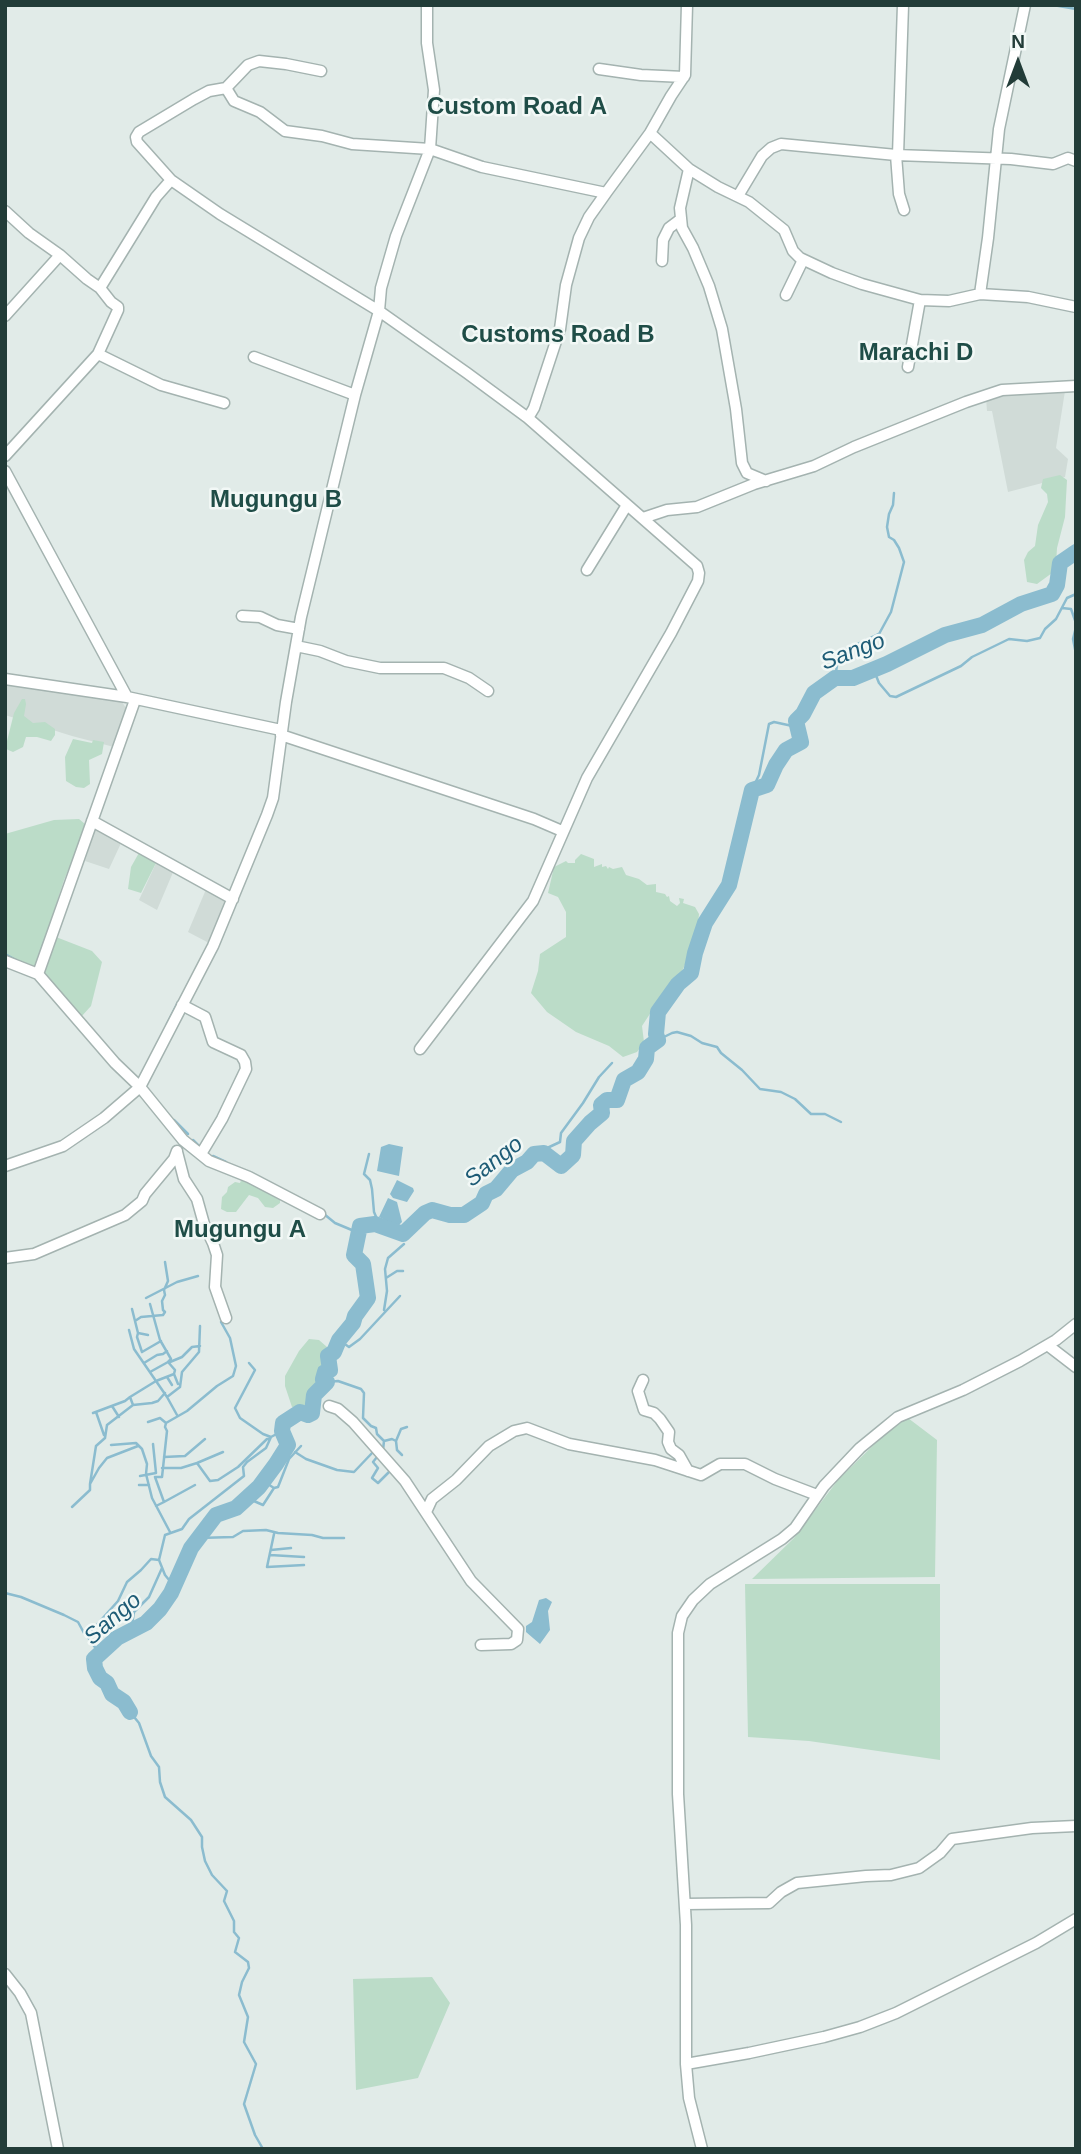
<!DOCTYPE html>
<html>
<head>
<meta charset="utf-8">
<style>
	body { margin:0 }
	#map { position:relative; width:1081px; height:2154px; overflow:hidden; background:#e1ebe8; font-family:Helvetica,sans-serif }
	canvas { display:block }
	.frame { position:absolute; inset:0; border:7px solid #223c38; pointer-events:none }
	.north { position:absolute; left:983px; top:28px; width:70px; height:70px; -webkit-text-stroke:5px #f2f8f6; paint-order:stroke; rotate:0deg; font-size:19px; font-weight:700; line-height:28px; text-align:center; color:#223c38 }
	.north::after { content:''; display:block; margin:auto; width:24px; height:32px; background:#223c38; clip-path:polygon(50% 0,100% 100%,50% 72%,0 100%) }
</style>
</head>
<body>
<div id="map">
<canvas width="1081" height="2154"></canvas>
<div class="frame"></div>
<div class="north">N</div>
</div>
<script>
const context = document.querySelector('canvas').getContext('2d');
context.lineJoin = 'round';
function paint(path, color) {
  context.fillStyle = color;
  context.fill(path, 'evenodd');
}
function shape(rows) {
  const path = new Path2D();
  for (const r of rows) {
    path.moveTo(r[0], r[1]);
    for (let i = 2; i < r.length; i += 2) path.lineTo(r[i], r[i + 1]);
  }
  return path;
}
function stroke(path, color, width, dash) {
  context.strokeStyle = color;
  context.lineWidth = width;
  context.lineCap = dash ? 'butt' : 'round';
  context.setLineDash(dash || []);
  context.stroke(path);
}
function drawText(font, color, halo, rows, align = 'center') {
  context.font = font + ' Helvetica,sans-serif';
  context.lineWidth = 5;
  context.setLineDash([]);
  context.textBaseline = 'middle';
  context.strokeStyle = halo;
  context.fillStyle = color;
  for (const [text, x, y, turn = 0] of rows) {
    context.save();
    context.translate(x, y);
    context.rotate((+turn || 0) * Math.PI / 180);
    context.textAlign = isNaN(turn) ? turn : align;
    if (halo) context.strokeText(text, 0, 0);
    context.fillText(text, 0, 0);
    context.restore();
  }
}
const built = shape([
	[1065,391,1056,448,1068,459,1065,477,1008,492,992,411,987,411,986,398,1003,393],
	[5,683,122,702,126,708,114,747,72,736,5,715],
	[95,829,100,829,122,841,109,869,85,861],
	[157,861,174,870,157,910,139,900],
	[207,887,228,899,209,943,188,932]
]);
const green = shape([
	[1060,475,1067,480,1066,498,1065,517,1057,548,1056,565,1052,573,1037,584,1027,582,1024,560,1028,552,1035,546,1038,525,1048,502,1047,494,1041,488,1043,479],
	[22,699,25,699,26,704,24,716,33,723,45,722,55,729,55,735,51,741,37,737,26,737,23,747,13,752,6,749,7,741,14,713],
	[73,739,92,743,93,740,104,742,102,754,89,760,90,784,84,788,76,787,66,781,65,757],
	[79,819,85,824,80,842,64,880,36,967,31,967,5,954,5,834,54,820],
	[140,851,157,861,141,893,128,889,131,867],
	[581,854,594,859,594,867,602,864,602,867,606,866,608,869,609,867,613,869,622,867,626,875,639,879,647,885,656,884,656,892,665,894,667,897,669,896,670,901,677,906,680,903,679,898,684,899,683,903,695,907,699,914,698,925,703,925,679,978,655,1006,642,1026,644,1042,637,1052,623,1057,609,1046,576,1032,547,1012,531,993,538,971,540,954,566,937,566,912,558,897,548,893,554,867,566,861,568,863,575,863,575,860],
	[56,937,92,951,102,962,91,1006,81,1017,44,974,43,969],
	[242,1178,280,1197,280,1203,273,1208,265,1207,258,1198,249,1195,236,1212,227,1212,221,1209,222,1197,227,1192,228,1187,235,1182,240,1183],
	[309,1339,319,1340,327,1347,325,1353,326,1366,305,1408,292,1407,285,1386,285,1376,299,1351],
	[904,1415,937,1440,935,1577,752,1579,794,1538,838,1480],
	[745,1584,940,1584,940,1760,809,1741,748,1737],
	[432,1977,450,2003,418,2078,356,2090,353,1979]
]);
const water = shape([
	[389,1144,403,1147,399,1176,377,1171,381,1147],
	[397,1180,413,1188,414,1191,407,1202,393,1198,390,1194],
	[388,1198,397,1202,402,1222,398,1226,379,1217],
	[546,1598,552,1602,548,1611,550,1630,540,1644,526,1632,526,1626,532,1622,539,1600]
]);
const stream = shape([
	[1053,5,1076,9],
	[1062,608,1071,609,1076,623],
	[1076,627,1073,639,1076,654],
	[873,668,879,683,890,696,896,697,961,666,972,657,1009,639,1027,641,1040,638,1045,629,1056,619,1067,598,1076,594],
	[835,678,839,653,879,634,891,612,904,562,899,548,894,540,889,537,887,527,889,514,893,505,894,493],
	[752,790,759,775,769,724,774,722,797,727],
	[5,954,16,960],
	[40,954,46,937],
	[167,1024,178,1002],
	[658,1040,672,1033,677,1032,691,1036,702,1043,717,1047,721,1053,742,1070,760,1089,781,1092,795,1099,811,1114,825,1114,841,1122],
	[174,1120,188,1134],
	[193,1140,201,1148],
	[541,1153,545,1149,560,1142,561,1133,583,1103,599,1077,612,1063],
	[369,1154,364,1174,370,1180,372,1189,374,1212,377,1219,390,1230],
	[213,1156,226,1162],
	[324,1214,335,1223,359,1233],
	[386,1278,397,1271,403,1271],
	[146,1298,177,1282,198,1276],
	[150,1304,160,1340,171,1359,168,1362],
	[132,1309,138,1333,137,1337,142,1352],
	[384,1310,387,1291,385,1269,388,1258,404,1244],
	[135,1321,141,1317,163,1315,165,1312,163,1310,162,1301,165,1295,164,1290,168,1281,165,1262],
	[129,1330,134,1349,167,1397,177,1415],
	[138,1333,148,1335],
	[339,1340,349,1347,360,1339,400,1296],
	[142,1352,161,1341],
	[170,1362,182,1357,192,1347,200,1346],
	[144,1363,157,1355,163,1354,167,1351],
	[249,1363,255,1370,235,1408,240,1418,263,1434,271,1437],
	[150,1372,168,1362,175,1370,174,1374,178,1384],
	[167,1377,172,1385],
	[327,1382,338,1381,361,1389,364,1393,363,1418,371,1426,376,1428,377,1434,384,1441,383,1450],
	[130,1397,156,1381,174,1374],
	[167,1397,180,1387,182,1372,199,1352,200,1326],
	[112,1406,119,1417],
	[96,1412,104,1435],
	[93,1413,125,1401,130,1397,133,1405],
	[148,1422,160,1418,166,1423],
	[384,1441,392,1439,396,1441],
	[111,1445,136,1443,142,1449,147,1464,146,1474,152,1498,170,1532],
	[295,1452,306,1459,337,1470,354,1472,373,1452,375,1454],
	[402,1455,397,1450,396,1441,401,1429,407,1427],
	[164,1457,185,1456,205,1439],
	[377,1457,373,1462,378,1468,372,1478,378,1483,390,1471,388,1469],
	[197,1463,223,1452],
	[162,1468,181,1468,197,1463,210,1481,218,1480,238,1467,267,1439,270,1439],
	[140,1476,156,1473,153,1444],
	[263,1481,274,1488,278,1487,289,1459,301,1446],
	[90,1484,96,1446,105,1438,107,1425,133,1405,152,1403,158,1401,165,1393],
	[139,1485,149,1485],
	[247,1498,263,1505,274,1488],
	[164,1502,195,1485],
	[156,1506,164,1502,155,1477,162,1477,167,1431,165,1427,166,1423,187,1411,217,1386,233,1376,236,1366,230,1338,221,1322],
	[72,1507,90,1490,90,1484,99,1468,107,1458,138,1446],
	[274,1534,267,1567,304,1565],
	[198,1538,233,1537,243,1531,266,1530,278,1533,312,1535,323,1538,344,1538],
	[271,1550,291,1548],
	[270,1555,304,1557],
	[174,1586,165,1575,159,1560,165,1535,182,1529,189,1519,244,1476,243,1467,247,1462,266,1448,271,1437,282,1431],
	[5,1593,21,1597,64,1615,78,1622,84,1633],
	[131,1631,134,1612,149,1597,162,1568],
	[99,1653,85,1633,93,1629,118,1601,127,1582,141,1570,151,1559,159,1560],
	[130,1712,139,1723,151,1756,159,1767,160,1782,165,1797,191,1820,202,1837,202,1847,205,1861,212,1875,227,1891,224,1901,234,1921,234,1932,239,1938,235,1952,248,1962,249,1968,242,1982,239,1995,248,2017,244,2042,256,2064,244,2104,255,2135,263,2149]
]);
const river = shape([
	[130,1712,124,1702,112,1694,107,1683,100,1678,95,1668,94,1659,117,1638,146,1623,160,1609,171,1593,191,1548,216,1515,236,1508,259,1487,276,1464,288,1445,282,1431,283,1423,300,1412,308,1415,312,1413,314,1395,327,1382,323,1379,325,1372,330,1370,328,1356,334,1352,339,1340,353,1323,355,1316,368,1298,363,1264,354,1255,360,1226,375,1224,403,1234,425,1213,432,1210,450,1215,464,1215,482,1203,486,1194,496,1189,512,1170,527,1162,534,1154,544,1153,561,1166,573,1155,574,1141,590,1123,602,1113,601,1105,607,1100,617,1100,624,1080,638,1072,646,1059,647,1048,658,1040,656,1034,658,1012,678,984,691,973,695,953,705,923,729,885,752,790,767,785,776,765,786,750,801,742,796,721,803,714,814,693,835,678,853,678,887,664,945,635,982,625,1021,604,1052,594,1057,585,1060,563,1076,552]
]);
const minor = shape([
	[599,69,641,75,684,77],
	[226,88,248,65,259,61,286,64,321,71],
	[650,133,689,169,718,187,749,202,784,230,793,251,800,258,832,273,862,284,920,300,949,301,980,294,1028,297,1076,307],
	[896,155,899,194,904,210],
	[898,155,903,5],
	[689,169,680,208,682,228,693,248,709,286,722,329,736,409,742,463,747,473,766,481],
	[171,180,137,142,136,137,139,132,194,99,209,91,226,88,234,101,260,112,285,131,322,136,352,144,430,149,482,167,606,193,589,217,579,238,566,285,560,329,534,408,528,418],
	[606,193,650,133,671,96,685,75,687,5],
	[738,196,762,156,771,148,781,144,896,155,1011,159,1053,164,1068,158,1076,161],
	[5,211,29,233,60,255,87,279,100,288,156,197,171,180,220,214,379,311,467,373,528,418,697,566,699,573,698,581,671,633,587,778,533,901,420,1049],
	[662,261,663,240,669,228,681,219],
	[980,294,988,238,999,129,1025,5],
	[786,295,803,260],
	[5,316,60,255],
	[98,354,161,385,224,403],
	[254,357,355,395],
	[908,367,920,300],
	[5,456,98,354,118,310,118,307,111,302,100,288],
	[5,471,127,697],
	[643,518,667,510,697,507,754,484,814,466,854,447,966,402,1002,390,1076,386],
	[587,570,627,505],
	[242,616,260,617,277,625,299,629],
	[296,646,320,651,346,661,380,668,444,668,469,678,488,691],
	[5,679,127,697,281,730],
	[135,700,38,974,115,1063,140,1087,183,1140,209,1161,249,1177,320,1214],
	[281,735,534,819,562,831],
	[92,821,233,899],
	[5,961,38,974],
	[182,1005,205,1017,213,1042,241,1055,245,1062,246,1069,222,1119,201,1154],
	[177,1152,184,1179,197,1199,204,1224,213,1243,217,1255,215,1287,226,1318],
	[5,1166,63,1146,104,1118,140,1087,213,946,267,815,273,798,286,702,301,617,355,395,379,311,381,288,396,236,430,149,434,90,427,43,427,5],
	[5,1258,34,1254,125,1215,142,1201,145,1194,174,1159,177,1151],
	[1050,1347,1076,1367],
	[643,1380,638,1391,644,1410,654,1413,660,1419,669,1432,668,1442,671,1449,679,1455,688,1471],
	[329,1406,338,1409,353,1422,405,1481,471,1581,518,1629,517,1640,511,1644,481,1645],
	[426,1512,432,1499,456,1480,489,1446,514,1431,527,1428,569,1444,655,1460,701,1475,720,1464,745,1464,775,1479,817,1495],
	[685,1904,769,1903,781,1892,797,1883,866,1876,891,1875,919,1868,940,1853,952,1839,1032,1828,1076,1826],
	[5,1974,20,1993,31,2013,58,2149],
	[686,2064,749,2053,824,2037,860,2027,896,2013,1036,1943,1076,1919],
	[702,2149,689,2098,686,2064,686,1925,678,1794,678,1633,682,1616,693,1600,710,1584,782,1539,795,1528,824,1486,860,1448,882,1430,898,1417,963,1390,1020,1361,1056,1340,1076,1324]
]);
const waterNames = [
	["Sango",853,652,-21],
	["Sango",494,1162,-38],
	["Sango",113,1619,-41]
];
const quarterNames = [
	["Custom Road A",517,107],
	["Customs Road B",558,335],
	["Marachi D",916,353],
	["Mugungu B",276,500],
	["Mugungu A",240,1230]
];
paint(built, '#d0dbd7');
paint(green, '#bbdcc8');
paint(water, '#8bbccf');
stroke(stream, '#8bbccf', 2.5);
stroke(river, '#8bbccf', 16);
stroke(minor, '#a4b3b0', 13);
stroke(minor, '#fff', 10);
drawText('italic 23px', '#1e5c76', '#f2f8f6', waterNames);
drawText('bold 24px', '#1f4d47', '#f2f8f6', quarterNames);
</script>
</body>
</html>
